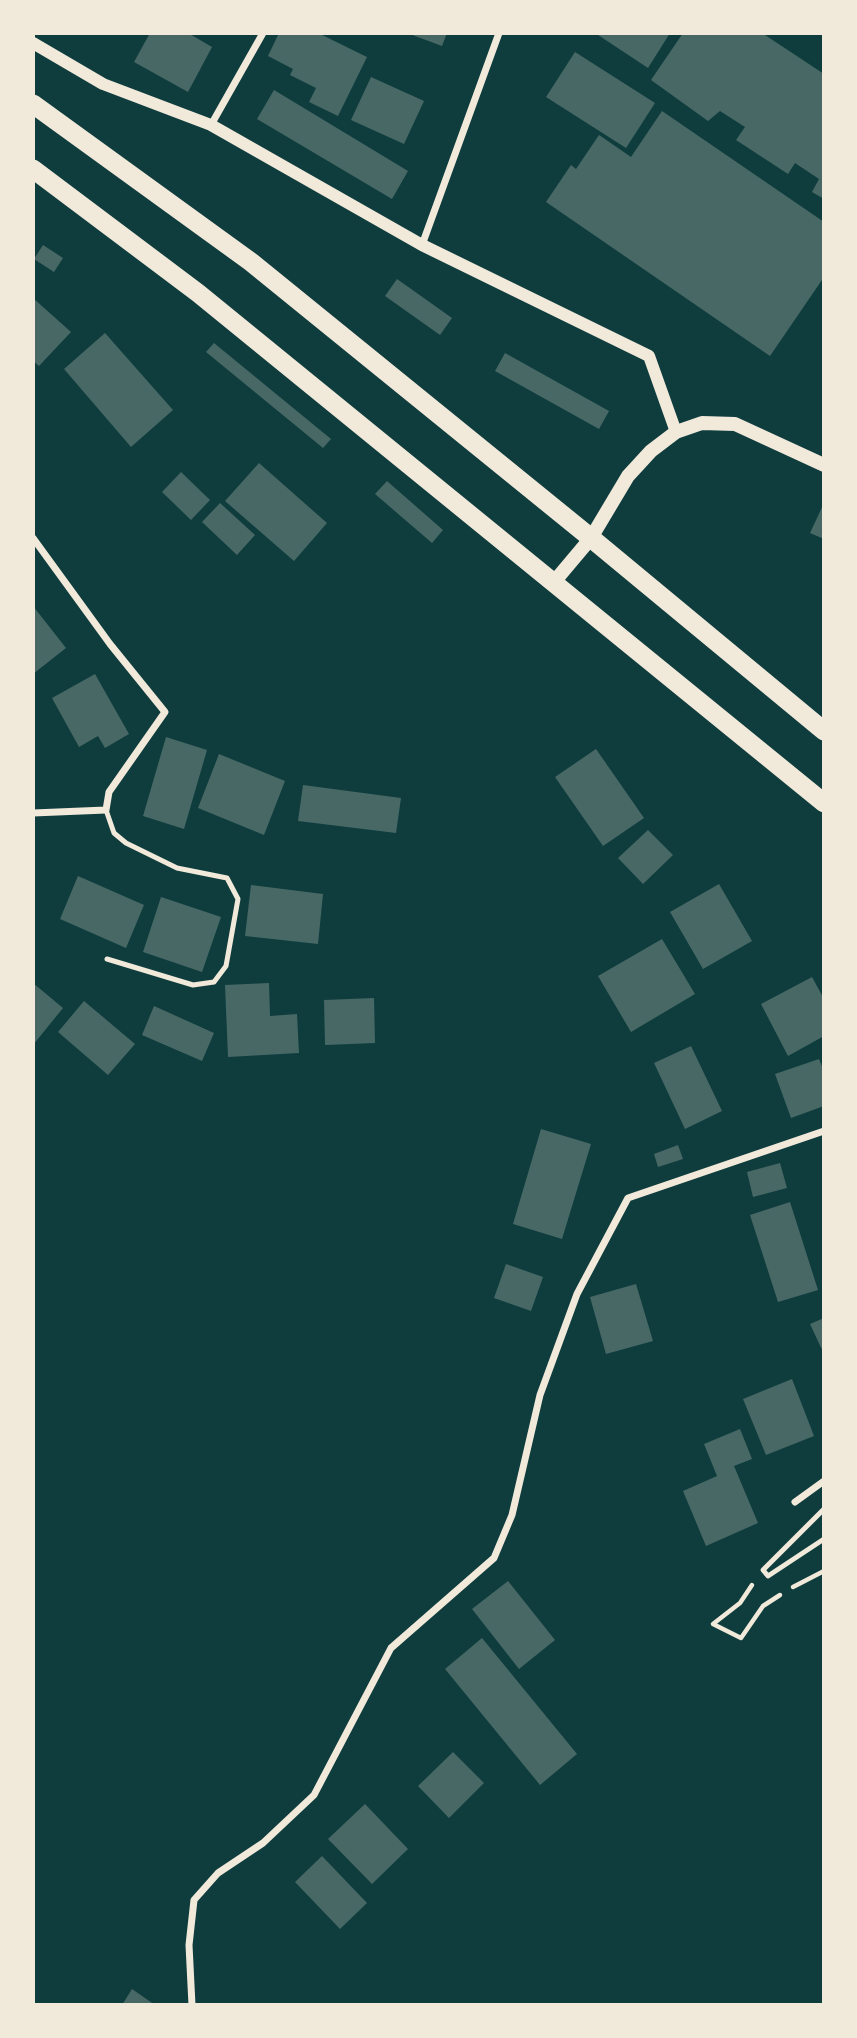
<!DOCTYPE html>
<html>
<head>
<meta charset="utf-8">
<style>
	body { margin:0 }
	#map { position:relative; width:857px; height:2038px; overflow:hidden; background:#0f3d3e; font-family:Signika,sans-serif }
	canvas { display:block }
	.frame { position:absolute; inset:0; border:35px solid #f1e9da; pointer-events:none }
</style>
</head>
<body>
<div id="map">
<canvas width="857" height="2038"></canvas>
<div class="frame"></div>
</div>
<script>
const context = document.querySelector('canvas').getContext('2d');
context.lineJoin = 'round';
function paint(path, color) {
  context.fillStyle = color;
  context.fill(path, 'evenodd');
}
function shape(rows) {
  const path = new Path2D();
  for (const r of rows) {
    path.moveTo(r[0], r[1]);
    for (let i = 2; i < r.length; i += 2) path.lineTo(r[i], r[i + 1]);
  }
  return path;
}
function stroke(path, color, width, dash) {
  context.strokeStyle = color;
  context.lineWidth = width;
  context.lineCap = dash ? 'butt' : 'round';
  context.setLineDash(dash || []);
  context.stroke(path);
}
const building = shape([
	[150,33,188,33,212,47,188,92,134,62],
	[279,33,318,33,367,57,338,116,309,102,316,88,290,75,293,69,268,56],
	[407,33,447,33,442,46],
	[595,33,670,33,648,68],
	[683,33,762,33,824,74,824,199,812,192,819,179,795,163,788,174,736,140,745,127,720,111,708,121,651,80],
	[575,52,655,103,626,148,546,97],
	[371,77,424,101,404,144,351,120],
	[274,90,408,171,392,199,257,119],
	[662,111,824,222,824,277,770,356,546,202,571,165,576,169,599,135,631,157],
	[43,245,63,258,54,272,34,259],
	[397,279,452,318,440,335,385,296],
	[33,298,71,332,39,366,33,361],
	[105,333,173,410,131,447,64,369],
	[214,343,331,439,323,448,206,352],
	[505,353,609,411,599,429,495,371],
	[259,463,327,523,294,561,225,501],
	[181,472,210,500,191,520,162,492],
	[387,481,443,530,432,543,375,494],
	[220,503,255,535,237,555,202,522],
	[824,503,824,539,810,533],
	[33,606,66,648,33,674],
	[95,674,129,734,105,748,98,736,79,747,52,698],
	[166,737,207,750,184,829,143,816],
	[596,749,644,818,603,846,555,777],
	[219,754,285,781,264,835,198,808],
	[303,785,401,798,396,833,298,821],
	[648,830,673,855,643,884,618,858],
	[78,876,144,905,126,948,60,919],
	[719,884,752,941,703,969,670,912],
	[251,885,323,894,318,944,245,936],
	[161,897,221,917,202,972,143,952],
	[662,939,695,994,631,1032,598,976],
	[812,977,824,999,824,1036,788,1056,761,1004],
	[33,983,63,1008,33,1045],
	[269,983,270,1016,297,1014,299,1053,228,1057,225,985],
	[374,998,375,1043,325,1045,324,1000],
	[84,1001,135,1044,108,1075,58,1032],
	[154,1006,214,1033,202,1061,142,1035],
	[691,1046,722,1111,685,1129,654,1063],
	[819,1059,824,1071,824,1106,791,1118,775,1074],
	[541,1129,591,1144,562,1239,513,1224],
	[678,1145,683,1159,658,1167,654,1154],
	[780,1163,787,1188,753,1197,747,1172],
	[790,1202,818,1290,778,1302,750,1215],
	[506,1264,543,1277,531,1311,494,1298],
	[636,1284,653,1341,606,1354,590,1297],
	[824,1318,824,1354,810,1324],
	[792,1379,814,1436,766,1455,743,1399],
	[740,1429,752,1459,734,1466,758,1523,706,1546,683,1491,717,1476,704,1444],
	[508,1581,555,1640,519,1669,472,1609],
	[482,1638,577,1754,540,1785,445,1669],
	[453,1752,484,1783,449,1818,418,1786],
	[365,1804,408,1849,372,1884,328,1839],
	[322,1856,367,1903,340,1929,295,1882],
	[132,1989,155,2005,122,2005]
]);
const path = shape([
	[752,1585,740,1603,713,1624,741,1638,763,1606,780,1595],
	[793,1587,824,1571]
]);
const service = shape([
	[106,810,114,833,126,843,177,868,227,878,238,899,226,966,214,982,193,985,107,959],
	[824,1509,763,1570,768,1576,824,1539]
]);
const minor = shape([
	[211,125,263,33],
	[422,245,499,33],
	[33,538,110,644,165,712,109,792,106,810,33,813],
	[795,1502,824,1481],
	[192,2005,189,1945,194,1900,218,1873,263,1843,314,1795,391,1648,494,1558,512,1515,540,1395,577,1294,628,1198,824,1131]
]);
const tertiary = shape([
	[33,43,103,84,211,125,422,245,649,356,676,432]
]);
const secondary = shape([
	[554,582,591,538,628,476,651,451,676,432,702,423,735,424,824,465]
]);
const trunk = shape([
	[33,104,251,262,591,538,824,731],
	[33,169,198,293,824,803]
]);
paint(building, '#486865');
stroke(path, '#f1e9da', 4.5);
stroke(service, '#f1e9da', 5);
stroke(minor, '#f1e9da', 7);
stroke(tertiary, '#f1e9da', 12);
stroke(secondary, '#f1e9da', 14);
stroke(trunk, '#f1e9da', 19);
</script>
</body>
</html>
